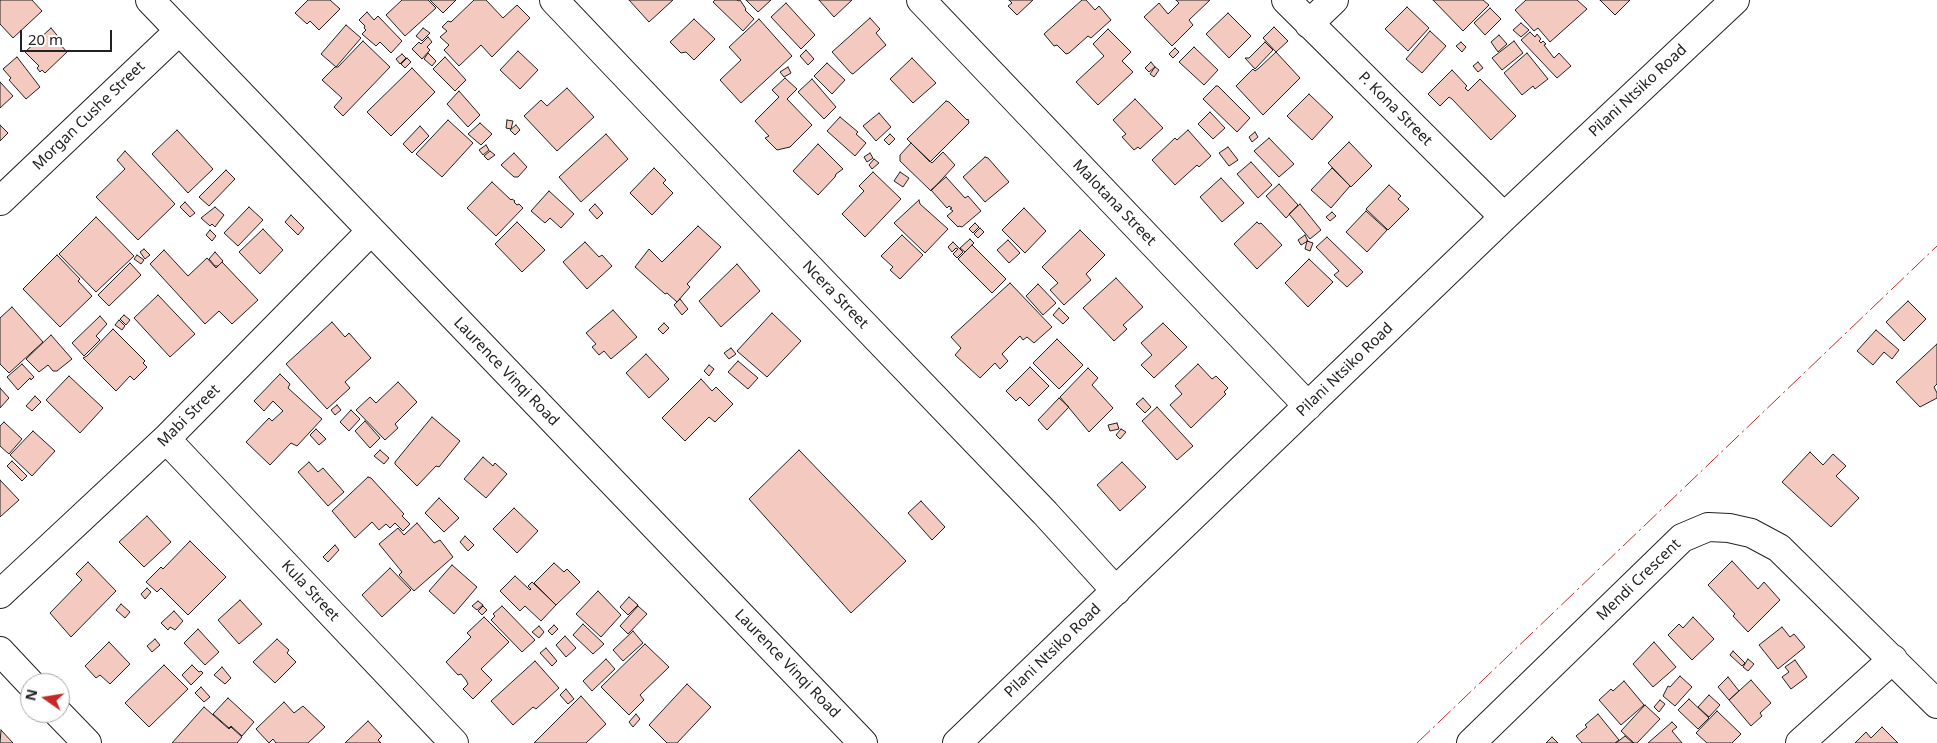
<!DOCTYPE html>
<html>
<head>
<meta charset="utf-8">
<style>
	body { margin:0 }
	#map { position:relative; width:1937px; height:743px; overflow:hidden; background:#fff; font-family:"Noto Sans",sans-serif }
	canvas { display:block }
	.north { position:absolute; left:20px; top:673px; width:50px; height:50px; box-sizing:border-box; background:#fff; border:1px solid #a7a7a7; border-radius:50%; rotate:283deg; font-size:14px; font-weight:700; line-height:20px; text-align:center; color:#222 }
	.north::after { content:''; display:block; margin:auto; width:18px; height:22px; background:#c62828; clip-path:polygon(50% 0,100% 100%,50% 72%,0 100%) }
	.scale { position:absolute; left:20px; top:30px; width:92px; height:22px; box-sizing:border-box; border:2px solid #222; border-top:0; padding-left:6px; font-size:15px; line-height:18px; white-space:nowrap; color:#222; -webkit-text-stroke:4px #fff; paint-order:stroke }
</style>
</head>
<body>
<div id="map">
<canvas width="1937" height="743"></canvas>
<div class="north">N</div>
<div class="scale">20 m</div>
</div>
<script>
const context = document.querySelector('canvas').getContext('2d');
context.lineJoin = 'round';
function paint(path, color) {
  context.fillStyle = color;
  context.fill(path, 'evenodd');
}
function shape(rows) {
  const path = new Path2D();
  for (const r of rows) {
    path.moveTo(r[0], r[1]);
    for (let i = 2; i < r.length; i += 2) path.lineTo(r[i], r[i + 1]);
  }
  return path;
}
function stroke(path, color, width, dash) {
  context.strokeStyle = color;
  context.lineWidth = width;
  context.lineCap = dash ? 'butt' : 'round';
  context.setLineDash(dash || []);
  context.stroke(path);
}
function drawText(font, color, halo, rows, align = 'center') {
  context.font = font + ' "Noto Sans",sans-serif';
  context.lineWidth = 4;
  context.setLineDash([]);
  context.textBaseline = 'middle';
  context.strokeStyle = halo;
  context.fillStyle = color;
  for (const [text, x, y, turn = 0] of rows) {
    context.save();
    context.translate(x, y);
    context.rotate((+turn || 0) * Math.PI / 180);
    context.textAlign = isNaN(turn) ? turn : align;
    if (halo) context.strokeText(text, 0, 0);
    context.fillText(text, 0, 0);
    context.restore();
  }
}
const building = shape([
	[0,0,32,0,42,11,13,38,0,24,0,0],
	[308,0,330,0,340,9,319,30,310,21,307,24,295,13,308,0],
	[402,0,428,0,436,8,405,36,386,15,402,0],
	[430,0,456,0,443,13,430,0],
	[474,0,486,0,503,18,517,5,530,18,492,57,481,45,459,66,444,50,449,45,440,37,447,31,442,27,448,21,451,22,474,0],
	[629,0,673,0,649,22,629,0],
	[715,0,737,0,738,1,740,0,746,9,745,10,754,19,743,31,713,2,715,0],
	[746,0,771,0,758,12,746,0],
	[819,0,852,0,834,17,819,0],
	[1009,0,1033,0,1017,15,1008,6,1012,3,1009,0],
	[1082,0,1086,0,1095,10,1099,6,1111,20,1091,38,1088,36,1069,53,1066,54,1057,45,1054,46,1044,34,1082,0],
	[1176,0,1210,0,1189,20,1193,25,1172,46,1144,17,1159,3,1168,14,1179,3,1176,0],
	[1433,0,1483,0,1489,5,1463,31,1433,0],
	[1526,0,1577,0,1587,9,1550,42,1538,28,1534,31,1515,10,1526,0],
	[1600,0,1630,0,1615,15,1600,0],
	[786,3,815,35,801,49,771,17,786,3],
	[1407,7,1429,28,1408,51,1385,29,1407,7],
	[1490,8,1501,19,1485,35,1474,23,1490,8],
	[367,12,374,20,378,16,402,41,391,53,380,42,376,46,362,34,366,30,364,28,365,26,359,20,367,12],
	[1228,13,1251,36,1229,58,1206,34,1228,13],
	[870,18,880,29,876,33,886,45,853,74,851,73,832,52,870,18],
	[694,19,715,39,694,60,686,52,681,53,670,42,694,19],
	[759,19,792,56,741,103,720,80,741,60,729,47,759,19],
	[1521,23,1529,30,1521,37,1513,30,1521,23],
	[346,25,361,38,336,67,321,54,346,25],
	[1274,27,1288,41,1276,52,1263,38,1274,27],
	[51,28,61,40,59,43,67,52,45,73,42,70,40,72,37,68,39,66,25,52,51,28],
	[423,28,430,33,422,41,416,36,423,28],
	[1108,29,1131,52,1122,61,1133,72,1098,105,1076,82,1104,56,1093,44,1108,29],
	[1430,31,1446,46,1422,73,1406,59,1430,31],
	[1530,32,1535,37,1537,34,1541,39,1539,41,1541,43,1543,41,1546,44,1544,45,1554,58,1559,53,1571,66,1557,78,1521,40,1530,32],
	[1499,35,1507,44,1498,52,1491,42,1499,35],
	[428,37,432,42,427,47,430,50,422,59,412,49,419,42,421,44,428,37],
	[363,41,390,67,343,116,334,107,342,98,322,80,335,67,338,67,363,41],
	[1514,41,1523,53,1502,70,1492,58,1514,41],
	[1265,42,1273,50,1255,69,1245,58,1249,58,1265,42],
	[1461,42,1466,47,1462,52,1456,46,1461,42],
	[1194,47,1218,70,1204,85,1179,62,1194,47],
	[1175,48,1179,52,1173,58,1169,54,1175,48],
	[806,50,814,59,808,65,800,56,806,50],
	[518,51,538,70,520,89,500,70,518,51],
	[1276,52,1300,78,1263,115,1236,86,1253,69,1255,71,1259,68,1276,52],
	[428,53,436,61,432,66,424,59,428,53],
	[1527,53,1548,79,1535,89,1533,86,1522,95,1504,73,1527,53],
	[402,54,406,58,400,64,396,59,402,54],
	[17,57,40,87,26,99,9,80,11,78,3,69,17,57],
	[445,57,466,80,455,91,433,69,445,57],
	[407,58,411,62,405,68,401,64,407,58],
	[912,58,936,83,913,103,890,79,912,58],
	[1151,62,1155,67,1149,72,1145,68,1151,62],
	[1478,62,1483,68,1478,72,1473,66,1478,62],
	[827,63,845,80,832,94,814,76,827,63],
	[788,67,791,73,784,77,780,72,788,67],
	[1155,67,1159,70,1154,77,1150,74,1155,67],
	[412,68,435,92,391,136,367,112,412,68],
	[1452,70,1467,86,1465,88,1468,91,1480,79,1516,116,1491,140,1452,99,1449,97,1440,106,1428,94,1452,70],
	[785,78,797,89,787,99,812,125,790,147,777,150,765,138,769,136,755,121,779,97,772,90,785,78],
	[812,79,836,107,824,119,798,92,812,79],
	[0,82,13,96,0,108,0,82],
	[1216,86,1218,86,1250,118,1237,132,1203,99,1216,86],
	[567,88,594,117,557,151,524,116,541,100,547,106,567,88],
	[459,91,480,115,468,127,447,104,459,91],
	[1309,94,1333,117,1312,140,1287,116,1309,94],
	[1135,99,1163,128,1140,149,1138,147,1134,150,1122,137,1126,134,1113,120,1135,99],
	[946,101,949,102,967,120,968,119,969,123,930,162,907,139,946,101],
	[1210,112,1225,128,1213,139,1198,124,1210,112],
	[879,113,891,127,876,141,863,126,879,113],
	[840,117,858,132,856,134,866,143,855,156,827,131,840,117],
	[448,120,473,143,442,177,416,154,448,120],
	[507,120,513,121,511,129,506,128,507,120],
	[480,123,492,134,481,145,468,134,480,123],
	[0,125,8,133,0,141,0,125],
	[516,125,520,130,515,135,510,130,516,125],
	[420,126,429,136,412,153,403,144,420,126],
	[177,130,213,169,188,193,152,154,177,130],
	[1188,130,1211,156,1199,167,1197,165,1175,185,1152,160,1175,138,1177,140,1188,130],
	[1255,132,1258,137,1252,142,1249,137,1255,132],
	[606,134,628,159,581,202,559,177,606,134],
	[890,134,895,139,889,145,884,140,890,134],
	[1269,138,1294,164,1279,177,1254,151,1269,138],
	[1349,142,1372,166,1351,187,1328,163,1349,142],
	[911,143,932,163,943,152,955,165,931,191,900,161,900,155,911,143],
	[818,144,843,169,836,174,835,177,818,195,793,171,818,144],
	[486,145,489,150,483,155,479,150,486,145],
	[1228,147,1238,160,1229,166,1219,153,1228,147],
	[125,151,175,204,138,240,96,197,125,169,117,160,125,151],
	[490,151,495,155,488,160,484,156,490,151],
	[514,153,527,167,518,177,514,177,501,165,514,153],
	[870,153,873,158,867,162,864,157,870,153],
	[985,157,988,158,1009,182,985,202,963,177,985,157],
	[874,159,879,163,872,169,869,165,874,159],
	[1251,162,1272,185,1258,198,1237,174,1251,162],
	[654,168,666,180,663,183,673,193,652,215,630,193,654,168],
	[1332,168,1350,186,1331,208,1311,190,1332,168],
	[226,170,235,179,209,206,199,197,226,170],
	[873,172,901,199,865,237,842,214,864,191,859,186,873,172],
	[900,172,909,178,903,187,894,181,900,172],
	[946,177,965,198,968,196,981,211,962,227,959,226,958,227,947,216,953,211,950,209,952,208,949,206,947,208,931,190,946,177],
	[1221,178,1244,203,1222,222,1200,197,1221,178],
	[492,182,511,200,512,199,515,201,514,202,517,205,519,204,523,208,496,236,467,208,492,182],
	[1279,184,1298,205,1286,218,1266,196,1279,184],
	[1389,185,1401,196,1398,199,1409,209,1388,230,1366,209,1389,185],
	[549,191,574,214,561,228,550,218,545,223,531,211,549,191],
	[919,200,920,204,948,229,925,253,894,223,919,200],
	[185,202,195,213,190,217,180,207,185,202],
	[595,204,603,213,597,219,589,210,595,204],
	[1300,204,1321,230,1310,239,1289,214,1300,204],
	[215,207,224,215,215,227,212,224,210,226,201,218,215,207],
	[249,207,263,220,238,246,224,233,249,207],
	[1024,208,1046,231,1025,253,1002,230,1024,208],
	[1366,211,1387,230,1367,252,1346,232,1366,211],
	[1332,212,1336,216,1330,221,1326,217,1332,212],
	[291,215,304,228,298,235,285,222,291,215],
	[96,217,134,256,96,292,59,254,96,217],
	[517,222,545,250,522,272,495,244,517,222],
	[1257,222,1259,224,1261,223,1282,245,1257,269,1234,244,1257,222],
	[975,223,979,227,973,233,969,229,975,223],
	[698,226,721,247,687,284,690,287,677,302,667,293,665,294,635,267,649,249,662,262,698,226],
	[980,228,984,232,978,238,974,234,980,228],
	[263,229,283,250,260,274,239,252,263,229],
	[210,230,216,236,212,241,206,235,210,230],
	[1080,230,1105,255,1086,274,1091,280,1064,305,1050,290,1058,283,1042,267,1080,230],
	[902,235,923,255,900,279,890,270,893,267,881,256,902,235],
	[1305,235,1308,241,1301,245,1298,240,1305,235],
	[1327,237,1363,272,1347,287,1334,275,1339,271,1316,247,1327,237],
	[970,239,974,243,965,252,960,248,970,239],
	[1008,240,1020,253,1009,263,997,250,1008,240],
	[1307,241,1313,243,1310,251,1305,249,1307,241],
	[585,242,599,257,602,255,612,266,587,289,563,262,585,242],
	[953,242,963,252,957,258,953,254,958,249,956,248,952,252,948,247,953,242],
	[972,245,1006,279,992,293,958,259,972,245],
	[144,249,150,255,145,259,140,252,144,249],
	[164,250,188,276,207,258,216,268,222,262,258,300,232,324,219,311,205,324,150,264,164,250],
	[215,252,223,261,218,266,215,266,209,259,215,252],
	[57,255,80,279,78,281,92,296,60,327,23,289,57,255],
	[137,255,144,260,141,264,134,259,137,255],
	[1309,259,1333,282,1308,307,1285,283,1309,259],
	[130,263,141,275,109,306,98,295,130,263],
	[737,264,760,291,721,327,699,301,737,264],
	[1116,278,1143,307,1123,325,1127,329,1114,341,1083,308,1116,278],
	[1010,283,1052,327,1034,343,1027,337,1023,340,1020,336,1002,354,1008,361,1000,369,995,363,980,378,955,355,961,348,951,337,1010,283],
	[1038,284,1056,303,1043,315,1026,296,1038,284],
	[158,295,195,334,170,357,134,318,158,295],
	[680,299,688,309,682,315,674,305,680,299],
	[1908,301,1926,319,1904,341,1886,322,1908,301],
	[12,307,43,342,9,373,0,364,0,318,12,307],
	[1059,308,1069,318,1063,324,1053,315,1059,308],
	[613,310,637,337,611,359,604,351,599,355,592,347,596,344,586,333,613,310],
	[772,313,801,341,767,377,737,351,772,313],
	[124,315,130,320,126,325,120,319,124,315],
	[100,316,107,324,96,336,100,340,84,356,72,343,100,316],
	[119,320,125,326,122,330,115,325,119,320],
	[332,322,345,337,349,333,371,358,345,382,350,388,327,409,286,364,332,322],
	[664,323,669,328,663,334,658,329,664,323],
	[1163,323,1187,347,1154,378,1141,365,1152,355,1141,343,1163,323],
	[113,329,145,361,143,363,147,367,134,380,130,376,116,391,83,358,87,356,113,329],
	[1876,330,1899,350,1892,359,1884,352,1873,365,1857,351,1876,330],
	[51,335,72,359,57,371,53,371,48,365,39,372,26,359,51,335],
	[1057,339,1083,365,1059,389,1033,363,1057,339],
	[1937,344,1937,384,1934,387,1937,393,1937,398,1920,407,1896,382,1937,344],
	[731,348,736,354,729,359,724,353,731,348],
	[646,354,669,379,649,398,626,373,646,354],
	[738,361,758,378,748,389,728,372,738,361],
	[22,364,34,377,31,380,30,378,18,390,7,377,22,364],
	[1198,364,1212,379,1216,376,1228,388,1224,392,1226,394,1191,428,1170,405,1182,394,1175,386,1198,364],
	[709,365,714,369,709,376,704,371,709,365],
	[1030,367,1049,386,1029,406,1020,397,1016,401,1006,391,1030,367],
	[1088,368,1098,378,1092,385,1113,408,1089,432,1060,397,1088,368],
	[280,374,290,384,288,388,322,419,297,446,291,443,270,465,246,442,269,418,272,421,283,411,273,401,264,411,254,401,280,374],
	[69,376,103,408,80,433,46,400,69,376],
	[701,379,712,391,716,387,733,404,715,422,709,417,685,441,662,418,701,379],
	[398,382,417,402,395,424,398,428,385,440,356,410,370,397,376,403,398,382],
	[0,388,9,398,0,408,0,388],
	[35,396,41,402,32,411,26,406,35,396],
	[1059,398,1069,407,1047,430,1038,420,1059,398],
	[1143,398,1151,407,1145,413,1136,404,1143,398],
	[337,405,341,410,335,415,331,410,337,405],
	[1157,407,1193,446,1177,460,1142,421,1157,407],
	[351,410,360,419,349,431,340,422,351,410],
	[432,417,460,441,439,467,436,466,417,486,395,464,395,462,432,417],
	[365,421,380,438,370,448,355,431,365,421],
	[4,422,22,439,9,454,0,446,0,426,4,422],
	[1117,423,1119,429,1110,431,1108,425,1117,423],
	[316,429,326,439,319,445,310,435,316,429],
	[1121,429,1126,432,1120,439,1116,435,1121,429],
	[33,431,55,451,32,476,10,455,33,431],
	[380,450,389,458,384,464,374,456,380,450],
	[799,450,906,561,851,613,749,499,799,450],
	[1810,452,1823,465,1833,454,1846,466,1836,476,1859,498,1831,527,1782,482,1810,452],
	[483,457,493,466,495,463,507,474,486,498,464,479,483,457],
	[12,461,27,476,22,481,7,466,12,461],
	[309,462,318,472,323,468,344,492,328,506,298,472,309,462],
	[1122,462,1146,487,1120,511,1097,485,1122,462],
	[368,477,371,478,404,514,402,516,410,524,403,531,395,523,390,528,386,524,379,530,372,522,355,538,332,511,368,477],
	[0,480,19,500,0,517,0,480],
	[439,498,459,518,444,532,425,513,439,498],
	[921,501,945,527,932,540,908,513,921,501],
	[514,508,538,531,517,553,493,529,514,508],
	[147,516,171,542,144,567,119,542,147,516],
	[417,523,434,543,440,540,453,557,414,591,399,575,402,572,379,544,398,528,404,535,417,523],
	[465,536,474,545,468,551,460,542,465,536],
	[190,541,226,577,188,615,161,588,157,592,146,582,161,567,163,569,190,541],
	[335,545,339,550,328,562,323,557,335,545],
	[1732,561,1758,589,1764,582,1780,600,1748,632,1733,616,1735,614,1708,585,1732,561],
	[88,562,116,591,71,637,50,613,82,580,76,574,88,562],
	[554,563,564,572,567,569,580,582,556,605,534,583,554,563],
	[452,565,477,587,454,614,429,591,452,565],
	[390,568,411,590,382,617,362,595,390,568],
	[515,576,530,590,531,589,528,586,532,582,556,605,541,621,525,606,520,611,500,591,515,576],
	[147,588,151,592,145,599,141,594,147,588],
	[598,591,621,615,601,637,576,614,598,591],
	[629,597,638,605,628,615,620,607,629,597],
	[240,600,262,624,239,644,218,620,240,600],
	[478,601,483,605,477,610,472,606,478,601],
	[121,604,130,612,125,618,116,610,121,604],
	[483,606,487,610,482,615,478,611,483,606],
	[502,606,535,640,522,652,491,620,495,616,493,614,502,606],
	[638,606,647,614,628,634,620,626,638,606],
	[174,611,183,621,175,630,170,627,168,630,161,623,174,611],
	[484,617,509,642,481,669,492,680,473,699,463,689,468,684,466,680,461,674,458,675,446,662,471,637,467,633,484,617],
	[1693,617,1714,639,1692,660,1668,635,1679,624,1683,628,1693,617],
	[583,624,604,644,593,654,573,635,583,624],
	[554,625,558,629,552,635,548,631,554,625],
	[539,626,544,632,539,638,532,632,539,626],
	[1782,627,1790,637,1794,634,1805,647,1778,669,1759,645,1782,627],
	[198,629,219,652,205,665,184,643,198,629],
	[633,631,643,643,623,661,613,650,633,631],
	[565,636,576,648,566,657,556,645,565,636],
	[155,639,160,645,152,652,147,646,155,639],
	[277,639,289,650,287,653,296,662,275,683,253,662,277,639],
	[109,642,130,664,110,684,100,675,96,678,85,666,109,642],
	[1654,642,1676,667,1653,687,1633,664,1654,642],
	[645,644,669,667,640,695,644,700,629,715,601,687,645,644],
	[546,648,557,661,552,666,540,653,546,648],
	[1733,651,1745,663,1742,666,1730,655,1733,651],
	[606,659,615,669,592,691,583,681,606,659],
	[1748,659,1754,664,1748,671,1743,667,1748,659],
	[1795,660,1807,677,1791,689,1782,677,1789,672,1785,667,1795,660],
	[535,661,559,688,536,709,533,707,513,725,491,701,535,661],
	[164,665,188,689,149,727,125,703,164,665],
	[192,665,199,672,201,671,203,673,191,685,182,675,192,665],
	[222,667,231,678,225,684,214,675,222,667],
	[1680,676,1692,687,1675,706,1663,696,1668,686,1670,687,1680,676],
	[1728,677,1739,691,1729,700,1718,687,1728,677],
	[1751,680,1771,703,1760,713,1762,716,1751,726,1729,700,1751,680],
	[1624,681,1644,705,1621,725,1599,700,1611,689,1613,691,1624,681],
	[687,684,711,707,677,743,667,743,649,725,687,684],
	[201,687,210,697,204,702,195,693,201,687],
	[566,689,574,699,568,704,560,695,566,689],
	[1709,695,1720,705,1709,717,1698,707,1709,695],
	[581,696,606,724,586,743,534,743,581,696],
	[228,698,254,722,242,736,231,726,229,728,213,714,228,698],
	[1689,699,1709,718,1698,729,1678,710,1689,699],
	[1660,700,1665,704,1659,712,1654,707,1660,700],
	[284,702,294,713,303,706,325,727,308,743,276,743,273,739,269,743,256,729,284,702],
	[1645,705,1660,719,1637,743,1634,743,1621,731,1645,705],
	[204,707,229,729,231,727,242,737,237,743,172,743,204,707],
	[1717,711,1741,734,1732,743,1707,743,1696,733,1717,711],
	[636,714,640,719,633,727,629,722,636,714],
	[1598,714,1619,740,1615,743,1582,743,1576,736,1587,727,1585,725,1598,714],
	[368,721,382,736,378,740,381,743,345,743,368,721],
	[1672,722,1677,727,1672,731,1682,743,1648,743,1672,722],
	[1882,727,1898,743,1855,743,1866,732,1871,738,1882,727],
	[1,730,13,743,0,743,1,730],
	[1625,736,1633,743,1616,743,1625,736],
	[1552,737,1558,743,1546,743,1552,737]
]);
const minor = shape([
	[150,0,863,743],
	[554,0,744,200,1045,513,1116,591],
	[921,0,1308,406],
	[1286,0,1504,217],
	[1309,24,1334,0],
	[0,201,179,31],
	[166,439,454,743],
	[0,594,166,439,371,231],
	[0,651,30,683],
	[58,713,87,743],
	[957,743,1504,217,1735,0],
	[1471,743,1682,538,1708,527,1729,528,1751,533,1779,548,1937,704],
	[1800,743,1893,659]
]);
const power = shape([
	[1417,743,1937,246]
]);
const streetNames = [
	["Pilani Ntsiko Road",1638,91,-43],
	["P. Kona Street",1395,109,45],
	["Morgan Cushe Street",89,116,-44],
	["Malotana Street",1114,203,46],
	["Ncera Street",835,295,46],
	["Pilani Ntsiko Road",1345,370,-44],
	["Laurence Vinqi Road",506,372,46],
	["Mabi Street",189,416,-45],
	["Mendi Crescent",1639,580,-44],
	["Kula Street",310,591,47],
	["Pilani Ntsiko Road",1053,651,-44],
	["Laurence Vinqi Road",787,664,46]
];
paint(building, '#f3c9c0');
stroke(building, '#222', 1);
stroke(minor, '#222', 30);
stroke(minor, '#fff', 28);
stroke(power, '#c62828', 1, [18, 4, 2.5, 4]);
drawText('15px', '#222', '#fff', streetNames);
</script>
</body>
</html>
